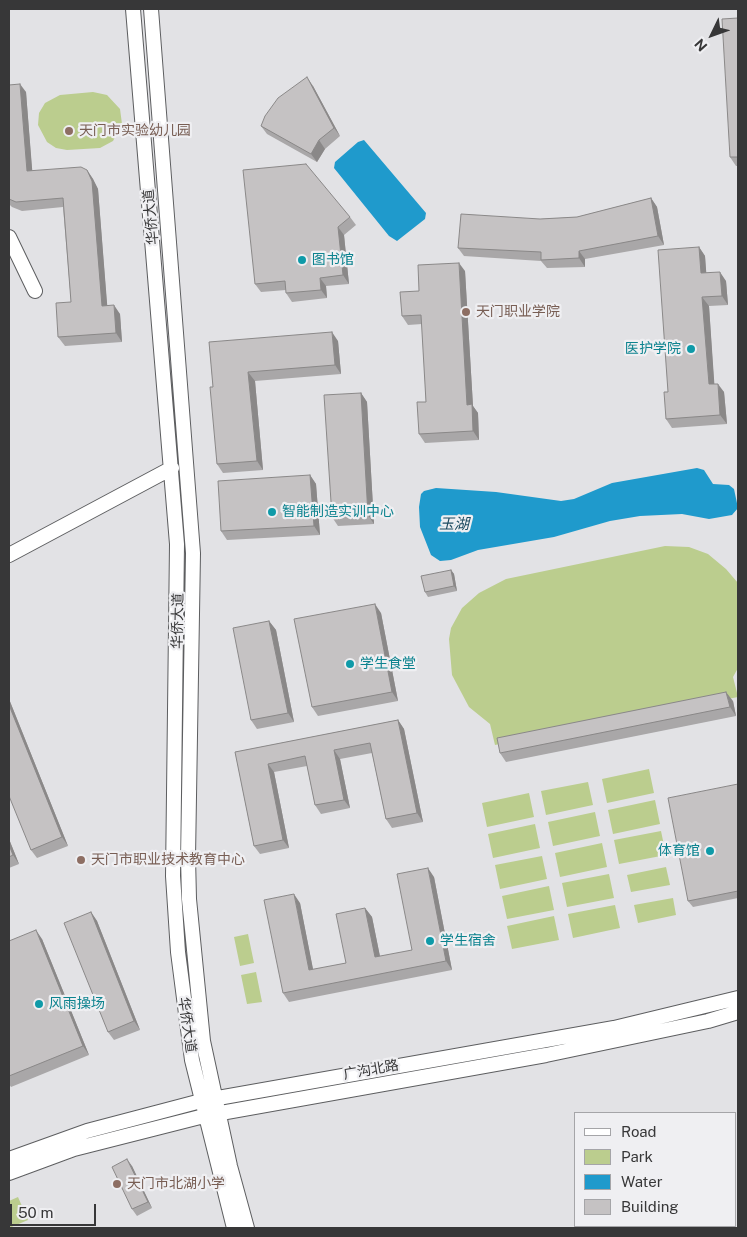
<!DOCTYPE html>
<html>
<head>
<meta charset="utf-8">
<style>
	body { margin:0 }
	#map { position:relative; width:747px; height:1237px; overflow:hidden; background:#e2e2e5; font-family:"Public Sans",sans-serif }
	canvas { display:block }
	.frame { position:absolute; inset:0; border:10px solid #373738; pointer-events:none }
	.legend { position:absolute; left:574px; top:1112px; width:162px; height:115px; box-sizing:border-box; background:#efeff2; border:1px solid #a5a5a8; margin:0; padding:6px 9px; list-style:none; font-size:15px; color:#373738 }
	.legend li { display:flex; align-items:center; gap:10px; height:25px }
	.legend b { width:25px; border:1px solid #a5a5a8 }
	.north { position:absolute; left:687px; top:10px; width:50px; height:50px; -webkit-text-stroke:4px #efeff2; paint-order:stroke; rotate:228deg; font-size:14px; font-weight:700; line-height:20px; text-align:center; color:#373738 }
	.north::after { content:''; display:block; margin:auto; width:18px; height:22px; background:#373738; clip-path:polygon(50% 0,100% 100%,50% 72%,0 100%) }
	.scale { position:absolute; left:10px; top:1204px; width:86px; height:22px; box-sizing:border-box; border:2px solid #373738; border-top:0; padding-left:6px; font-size:15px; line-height:18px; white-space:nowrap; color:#373738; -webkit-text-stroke:4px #efeff2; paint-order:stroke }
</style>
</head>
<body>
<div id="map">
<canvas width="747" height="1237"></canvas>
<div class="frame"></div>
<ul class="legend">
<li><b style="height:6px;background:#fff"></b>Road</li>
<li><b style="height:14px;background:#bbcd8e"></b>Park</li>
<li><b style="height:14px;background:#1f9acc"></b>Water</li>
<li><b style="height:14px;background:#c5c2c3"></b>Building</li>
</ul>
<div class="north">N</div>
<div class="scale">50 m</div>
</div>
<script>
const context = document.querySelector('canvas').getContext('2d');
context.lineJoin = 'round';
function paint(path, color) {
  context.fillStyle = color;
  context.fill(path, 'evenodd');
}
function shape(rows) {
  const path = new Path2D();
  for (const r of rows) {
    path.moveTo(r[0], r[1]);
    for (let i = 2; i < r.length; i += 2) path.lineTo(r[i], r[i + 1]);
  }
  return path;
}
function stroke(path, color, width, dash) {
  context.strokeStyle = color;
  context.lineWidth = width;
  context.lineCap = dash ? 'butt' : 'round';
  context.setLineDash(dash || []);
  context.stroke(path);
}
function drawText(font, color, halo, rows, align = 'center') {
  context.font = font + ' "Public Sans","Noto Sans SC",sans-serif';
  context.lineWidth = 4.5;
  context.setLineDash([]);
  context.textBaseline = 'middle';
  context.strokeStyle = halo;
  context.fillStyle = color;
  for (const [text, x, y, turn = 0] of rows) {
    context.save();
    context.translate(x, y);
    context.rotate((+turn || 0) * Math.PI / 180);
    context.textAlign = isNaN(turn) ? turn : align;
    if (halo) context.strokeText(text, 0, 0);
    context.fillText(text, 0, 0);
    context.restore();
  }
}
const green = shape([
	[93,92,107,95,120,109,122,124,113,141,100,148,67,150,56,148,47,142,38,125,39,113,45,103,60,95],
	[665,546,689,547,708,554,726,569,738,583,738,668,733,677,738,697,495,745,490,724,469,707,452,675,449,639,451,628,462,608,479,593,506,579],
	[649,769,654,793,607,803,602,779],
	[588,782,593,805,546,815,541,791],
	[529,793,534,817,487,827,482,803],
	[655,800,660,824,613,834,608,810],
	[595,812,600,836,553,846,548,822],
	[535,824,540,848,493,858,488,834],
	[661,831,666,855,619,864,614,840],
	[602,843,607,867,560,877,555,853],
	[542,856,547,879,500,889,495,865],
	[666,867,670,885,631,892,627,875],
	[609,874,614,898,567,907,562,883],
	[549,886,554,910,507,919,502,896],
	[673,898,676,915,638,923,634,905],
	[615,905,620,928,573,938,568,914],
	[554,916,559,940,512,949,507,926],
	[248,934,254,963,240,966,234,937],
	[256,972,262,1002,247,1004,241,975],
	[18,1197,28,1220,9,1228,9,1201]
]);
const water = shape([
	[364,140,426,213,425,219,397,241,389,236,334,168,335,162,358,142],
	[697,468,704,470,713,484,729,485,734,489,738,508,732,515,709,519,682,514,640,516,610,521,554,537,478,550,451,560,440,561,431,555,420,527,419,507,421,494,424,491,436,488,496,492,561,501,574,499,612,483]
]);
const minor = shape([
	[133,9,177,544,173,876,178,952,192,1060,234,1228],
	[151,9,193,553,188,857,189,899,203,1041,230,1166,247,1228],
	[9,237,35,291],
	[9,555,172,468],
	[9,1159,87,1131,201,1101,614,1028,738,998],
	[9,1173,74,1149,204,1116,546,1055,708,1021,738,1012]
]);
const wall = shape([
	[738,18,738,166,736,166,730,157],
	[9,85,26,92,32,171,87,170,93,179,98,189,107,306,120,314,122,342,65,346,58,337,71,302,63,207,22,211,12,207,9,204],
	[313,86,340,136,325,149,317,162,267,134,261,126],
	[651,198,657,207,664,245,585,259,585,267,547,268,541,261,464,256,458,248,540,219,577,217],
	[350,217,356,225,344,235,349,284,326,286,327,298,292,302,286,293,286,290,261,292,255,284],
	[699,247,705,256,706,273,726,281,728,305,709,306,714,384,724,392,727,424,672,428,666,419,668,392],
	[465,271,473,406,478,413,479,440,425,443,419,434,426,402,422,324,408,325,402,316,419,291],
	[338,341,341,374,255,381,263,470,223,473,217,464,213,387,209,342],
	[361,393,367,402,374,524,338,526,332,517],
	[310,475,316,484,320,535,227,540,221,531],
	[451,570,454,574,457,591,428,597,425,592],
	[381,613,398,701,318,716,312,707],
	[269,621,276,630,294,722,257,729,251,720],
	[9,699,68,846,37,858,31,850],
	[733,701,736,716,506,762,500,753],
	[398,720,404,729,423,822,392,828,386,819,372,753,340,759,350,808,321,814,315,805,307,766,274,772,289,848,260,854,254,846,235,752],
	[738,784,738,898,693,907,688,901],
	[9,839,19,864,9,868],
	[434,877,452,970,289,1002,283,993,300,903,313,970,346,963,365,908,372,917,380,957,412,950],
	[91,912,97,921,140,1030,114,1040,108,1032],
	[42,939,89,1055,11,1087,9,1084,9,941],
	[132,1166,152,1208,137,1216,132,1209]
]);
const shadedWall = shape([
	[307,77,313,86,340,136,334,128],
	[20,84,26,92,33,180,27,171],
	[319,140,325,149,317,162,311,154],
	[87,170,93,179,98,189,108,315,102,306],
	[651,198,657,207,664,245,658,236],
	[338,227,344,235,349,284,343,275],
	[699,247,705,256,707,282,701,273],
	[579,251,585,259,585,267,579,258],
	[459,263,465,271,473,406,478,413,479,440,473,431,467,405],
	[720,272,726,281,728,305,722,296],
	[320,278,326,286,327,298,321,290],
	[702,297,709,306,715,393,709,384],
	[114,305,120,314,122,342,116,333],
	[332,332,338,341,341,374,335,365],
	[248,372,255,381,263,470,257,461],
	[718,384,724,392,727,424,720,415],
	[361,393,367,402,374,524,368,515],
	[310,475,316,484,320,535,314,526],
	[451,570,454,574,457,591,454,586],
	[375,604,381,613,398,701,392,692],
	[269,621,276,630,294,722,288,713],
	[726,692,733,701,736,716,730,707],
	[9,699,68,846,62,837,9,705],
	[398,720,404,729,423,822,417,813],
	[334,750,340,759,350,808,344,800],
	[268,764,274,772,289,848,283,840],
	[9,839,19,864,13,855,9,845],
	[428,868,434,877,452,970,446,961],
	[294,894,300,903,315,979,309,970],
	[365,908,372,917,382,966,375,957],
	[91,912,97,921,140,1030,134,1021],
	[36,930,42,939,89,1055,83,1046],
	[127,1159,132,1166,152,1208,148,1202]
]);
const building = shape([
	[738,18,738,157,730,157,722,19,738,18],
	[307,77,334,128,319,140,311,154,261,126,265,116,278,98,307,77],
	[20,84,27,171,81,167,87,170,92,181,102,306,114,305,116,333,58,337,56,303,71,302,63,198,16,202,9,199,9,85,20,84],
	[306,164,350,217,338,227,343,275,320,278,321,290,286,293,285,281,255,284,243,170,306,164],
	[651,198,658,236,579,251,579,258,541,260,541,252,458,248,461,214,540,219,577,217,651,198],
	[699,247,701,273,720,272,722,296,702,297,709,384,718,384,720,415,666,419,664,392,668,392,658,250,699,247],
	[459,263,467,405,472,404,473,431,419,434,417,402,426,402,421,315,402,316,400,292,419,291,418,265,459,263],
	[332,332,335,365,248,372,257,461,217,464,210,387,213,387,209,342,332,332],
	[361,393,368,515,332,517,324,395,361,393],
	[310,475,314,526,221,531,218,481,310,475],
	[451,570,454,586,425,592,421,576,451,570],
	[375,604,392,692,312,707,294,619,375,604],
	[269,621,288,713,251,720,233,628,269,621],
	[726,692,730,707,500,753,497,738,726,692],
	[9,705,62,837,31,850,9,796,9,705],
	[398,720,417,813,386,819,370,743,334,750,344,800,315,805,305,756,268,764,283,840,254,846,235,752,398,720],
	[738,784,738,891,688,901,668,798,738,784],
	[9,845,13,855,9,857,9,845],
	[428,868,446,961,283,993,264,900,294,894,309,970,346,963,336,914,365,908,375,957,412,950,397,874,428,868],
	[91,912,134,1021,108,1032,64,923,91,912],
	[36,930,83,1046,9,1076,9,941,36,930],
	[127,1159,148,1202,132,1209,112,1167,127,1159]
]);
const markers = [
	[69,131,5,"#8d6e63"],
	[302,260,5,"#0f9aa8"],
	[466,312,5,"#8d6e63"],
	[691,349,5,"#0f9aa8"],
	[272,512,5,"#0f9aa8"],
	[350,664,5,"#0f9aa8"],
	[710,851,5,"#0f9aa8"],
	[81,860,5,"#8d6e63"],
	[430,941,5,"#0f9aa8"],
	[39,1004,5,"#0f9aa8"],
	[117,1184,5,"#8d6e63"]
];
const educationNames = [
	["天门市实验幼儿园",79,131],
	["天门职业学院",476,312],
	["天门市职业技术教育中心",91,860],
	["天门市北湖小学",127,1184]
];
const streetNames = [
	["华侨大道",151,217,-95],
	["华侨大道",178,621,-89],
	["华侨大道",187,1025,82],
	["广沟北路",371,1070,-10]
];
const cultureNames = [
	["图书馆",312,260],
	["医护学院",681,349,"right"],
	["智能制造实训中心",282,512],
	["学生食堂",360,664],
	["体育馆",700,851,"right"],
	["学生宿舍",440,941],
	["风雨操场",49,1004]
];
const waterNames = [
	["玉湖",454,524]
];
paint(green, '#bbcd8e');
paint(water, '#1f9acc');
stroke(minor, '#5d5e60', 16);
stroke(minor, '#fff', 14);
paint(wall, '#a9a7a8');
paint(shadedWall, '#8a8888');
paint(building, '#c5c2c3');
stroke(building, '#8a8888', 1);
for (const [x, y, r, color] of markers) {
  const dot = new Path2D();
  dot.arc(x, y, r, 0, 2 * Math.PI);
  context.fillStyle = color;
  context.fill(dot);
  stroke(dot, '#efeff2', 2);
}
drawText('14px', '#785e54', '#efeff2', educationNames, 'left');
drawText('14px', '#373738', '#efeff2', streetNames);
drawText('14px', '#0d838f', '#efeff2', cultureNames, 'left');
drawText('italic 15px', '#1d4b61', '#efeff2', waterNames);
</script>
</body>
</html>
